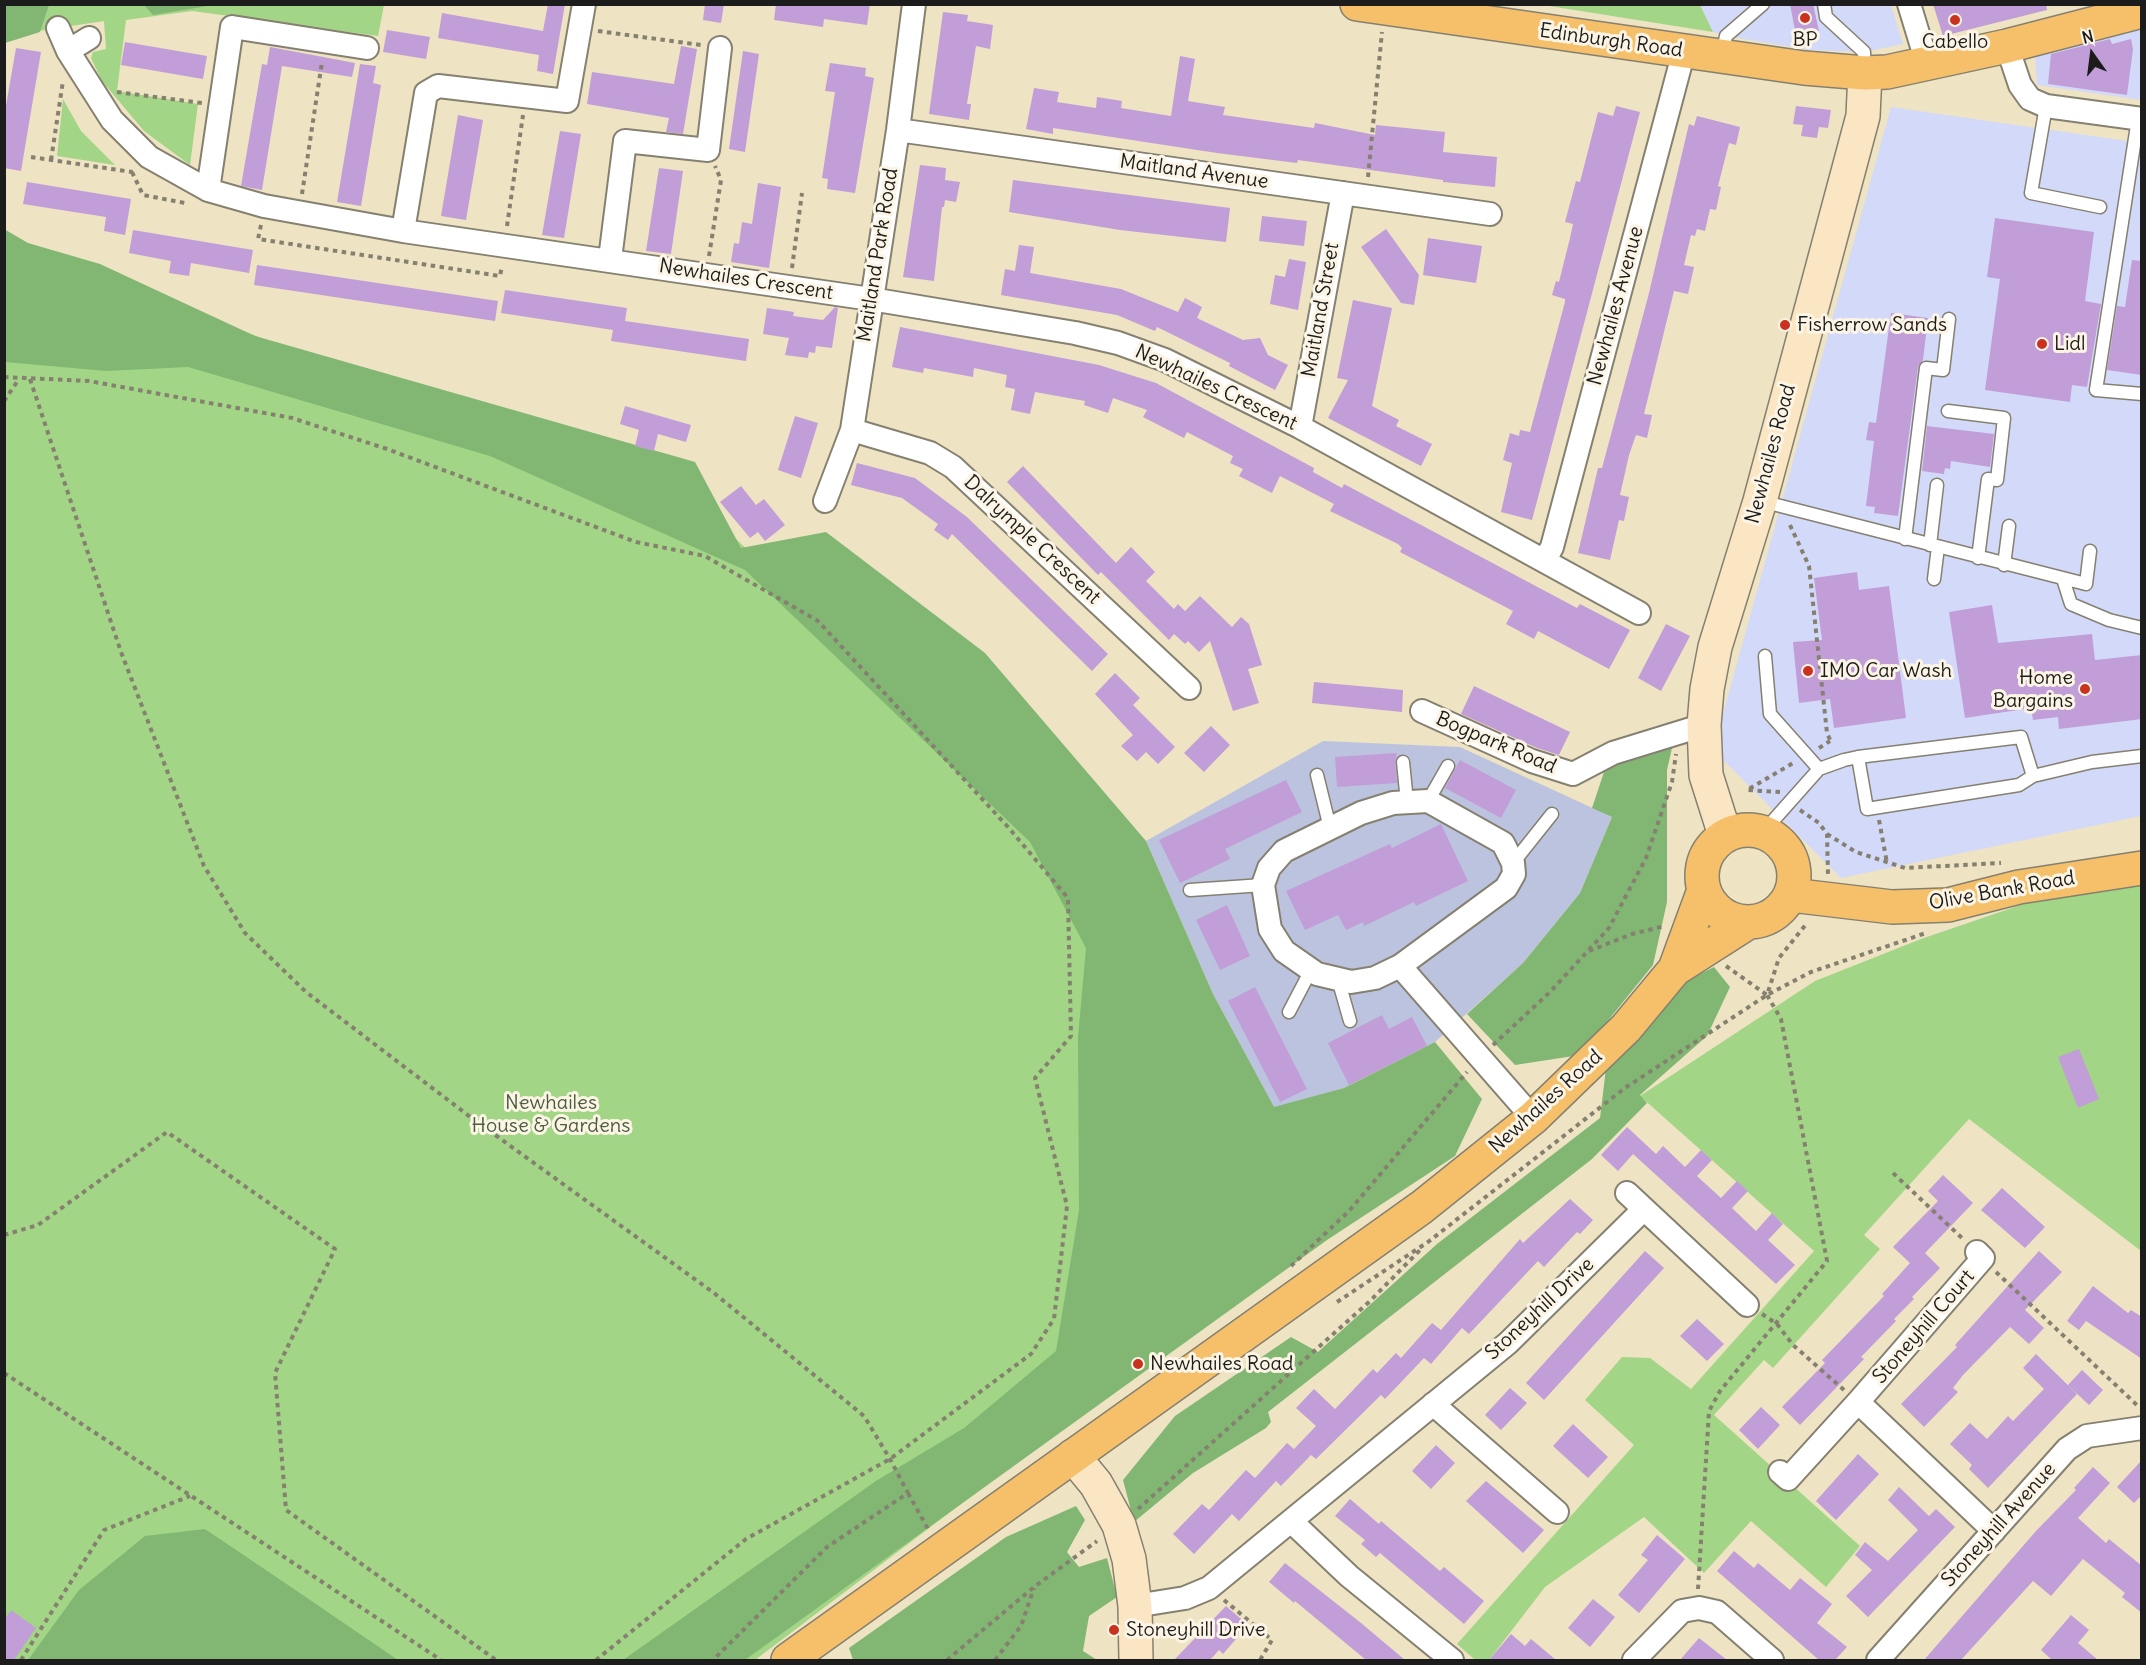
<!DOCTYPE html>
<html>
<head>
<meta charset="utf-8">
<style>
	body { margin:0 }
	#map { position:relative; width:2146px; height:1665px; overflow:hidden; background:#eee3c3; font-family:Delius,sans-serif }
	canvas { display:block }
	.frame { position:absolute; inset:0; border:6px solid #1c1c1c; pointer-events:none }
	.north { position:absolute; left:2062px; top:24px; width:60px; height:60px; -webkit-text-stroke:4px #fcf5e5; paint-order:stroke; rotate:346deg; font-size:16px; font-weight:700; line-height:24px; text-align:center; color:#1c1c1c }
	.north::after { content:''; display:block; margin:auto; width:21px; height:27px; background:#1c1c1c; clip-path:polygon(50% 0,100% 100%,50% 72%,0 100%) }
</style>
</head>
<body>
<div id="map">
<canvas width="2146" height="1665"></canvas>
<div class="frame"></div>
<div class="north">N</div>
</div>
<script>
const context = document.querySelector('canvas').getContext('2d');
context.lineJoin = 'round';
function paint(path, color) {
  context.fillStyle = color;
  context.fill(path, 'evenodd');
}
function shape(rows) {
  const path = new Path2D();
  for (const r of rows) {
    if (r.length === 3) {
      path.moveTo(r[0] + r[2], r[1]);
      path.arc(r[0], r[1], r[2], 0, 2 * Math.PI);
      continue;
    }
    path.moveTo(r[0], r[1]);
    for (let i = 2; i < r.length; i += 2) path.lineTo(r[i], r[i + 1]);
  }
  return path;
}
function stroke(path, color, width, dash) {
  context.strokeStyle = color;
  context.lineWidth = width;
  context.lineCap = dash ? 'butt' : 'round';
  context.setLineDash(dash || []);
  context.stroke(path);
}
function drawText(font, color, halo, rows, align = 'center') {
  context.font = font + ' Delius,sans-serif';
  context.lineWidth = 6;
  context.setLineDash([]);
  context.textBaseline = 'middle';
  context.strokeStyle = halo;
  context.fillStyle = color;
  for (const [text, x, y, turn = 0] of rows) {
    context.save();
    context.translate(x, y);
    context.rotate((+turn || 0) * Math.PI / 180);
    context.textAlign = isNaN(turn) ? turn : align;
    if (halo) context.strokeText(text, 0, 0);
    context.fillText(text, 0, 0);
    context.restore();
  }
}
const built = shape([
	[1700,5,1891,5,1903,44,1864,52,1809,50,1726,36,1713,32],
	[2141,23,2141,100,2037,85,2035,56,2048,46],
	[1891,107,2141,143,2141,816,1841,878,1713,750]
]);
const industrial = shape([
	[1323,741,1460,747,1612,817,1580,893,1523,963,1435,1042,1344,1088,1274,1108,1213,994,1146,841]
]);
const green = shape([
	[5,5,384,5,378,36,192,11,126,20,117,91,198,104,190,165,144,131,102,81,91,58,93,52,106,49,104,21,5,36],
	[1543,5,1700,5,1713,32],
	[63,99,81,131,115,165,57,156],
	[4,226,13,243,701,506,1105,887,1345,1213,755,1660,5,1660],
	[2141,877,2141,1251,1969,1119,1864,1235,1880,1249,1773,1368,1764,1360,1714,1415,1860,1546,1826,1587,1751,1521,1704,1573,1644,1517,1545,1587,1489,1660,1475,1660,1457,1644,1634,1445,1585,1400,1622,1357,1650,1358,1691,1389,1814,1251,1640,1096,1815,981,1921,939,2044,897]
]);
const forest = shape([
	[4,5,49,5,40,32,5,43],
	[144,5,214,5,153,15],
	[4,229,28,243,100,264,255,336,695,462,741,548,826,532,985,653,1146,841,1213,994,1274,1107,1344,1088,1435,1042,1482,1099,1455,1156,1327,1240,745,1660,623,1660,876,1481,964,1428,1056,1351,1079,1210,1078,1037,1086,948,1030,842,745,570,490,456,188,367,106,371,5,362],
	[1674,739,1667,770,1667,902,1653,965,1580,1055,1515,1065,1467,1014,1523,963,1580,893,1612,817,1592,808,1608,760],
	[1714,967,1730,987,1707,1036,1640,1095,1647,1103,1592,1159,1268,1412,1271,1422,1266,1428,1193,1473,1134,1522,1123,1480,1175,1416,1291,1337,1318,1352,1437,1244,1600,1118,1607,1060,1680,984],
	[1076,1506,1085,1520,1067,1552,1079,1567,1107,1558,1117,1597,1089,1616,1083,1651,1097,1660,853,1660,849,1648,1006,1537],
	[205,1529,291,1587,398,1660,28,1660,79,1590,145,1536]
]);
const building = shape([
	[548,4,565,4,553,74,537,71,539,55,438,38,442,13,543,31],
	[705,4,724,4,721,23,703,20],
	[776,4,870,4,867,25,824,19,823,27,774,20],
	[1790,4,1813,4,1819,31,1796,36],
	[1933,4,2046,4,2047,10,1943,36],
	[943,12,968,15,967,21,993,25,990,49,976,46,967,104,971,104,969,120,929,114],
	[387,30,430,37,426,59,383,52],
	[2110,39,2112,44,2131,39,2133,49,2127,95,2048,84,2051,54],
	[125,42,207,56,203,79,121,65],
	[681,46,697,49,683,134,666,132,669,118,587,104,592,72,674,84],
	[270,47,355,63,352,77,282,66,262,190,241,186,262,64,267,65],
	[16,48,41,52,21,171,4,168,4,117],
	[743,51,759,54,745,152,729,149],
	[1180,56,1195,59,1188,101,1225,107,1223,115,1314,128,1315,123,1375,135,1376,125,1445,132,1443,152,1497,157,1495,187,1443,182,1443,180,1298,160,1297,163,1217,153,1053,128,1053,134,1026,129,1034,88,1059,92,1057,102,1096,108,1097,97,1122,101,1121,108,1171,116],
	[830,63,866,68,865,76,874,78,855,193,827,189,828,179,822,178,835,92,825,91],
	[360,64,376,66,373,83,381,85,361,206,337,202],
	[1616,106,1640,112,1532,520,1501,512,1512,463,1503,460,1510,433,1519,436,1520,430,1530,432,1565,302,1565,299,1552,295,1556,281,1559,282,1570,238,1573,224,1565,222,1576,181,1580,182,1598,112,1613,116],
	[1796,106,1831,110,1828,128,1819,127,1817,138,1801,136,1803,125,1793,124],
	[458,115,483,120,466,220,441,216],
	[1697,116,1740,127,1736,145,1729,143,1718,186,1721,187,1716,210,1710,209,1705,231,1697,229,1695,236,1691,235,1684,265,1694,267,1688,294,1674,291,1644,414,1652,415,1647,438,1636,435,1629,455,1620,495,1629,497,1624,521,1619,520,1610,560,1578,553,1598,468,1602,468,1648,297,1689,124,1694,126],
	[560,131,581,134,564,238,542,235],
	[920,165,946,168,945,180,960,182,956,202,945,200,944,207,942,207,934,281,903,277],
	[659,168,683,171,671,254,646,251],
	[1013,180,1230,208,1226,242,1120,230,1009,212],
	[27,182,131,199,125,235,104,231,106,217,23,204],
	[758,183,781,187,769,268,731,262,734,243,739,244,742,222,752,224],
	[1262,216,1307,221,1304,246,1259,241],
	[1995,218,2094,232,2085,301,2101,304,2087,387,2072,385,2070,402,1985,390,2000,279,1987,277],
	[1386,229,1419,275,1414,305,1401,303,1361,247],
	[133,230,253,250,249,273,191,263,189,276,169,273,171,261,129,253],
	[1428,238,1482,246,1476,283,1423,275],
	[1019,245,1034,247,1030,273,1121,289,1178,312,1185,298,1202,307,1197,318,1243,340,1260,338,1268,355,1288,365,1275,390,1229,366,1230,363,1157,327,1155,331,1117,315,1001,295,1005,269,1015,271],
	[1289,259,1306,262,1298,310,1270,304,1275,275,1285,277],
	[2132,260,2142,261,2142,375,2107,370,2117,306,2125,307],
	[257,265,498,301,495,321,254,285],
	[505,290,627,308,625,321,749,339,746,361,611,341,613,330,501,313],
	[1353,300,1392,308,1372,406,1399,420,1396,426,1432,444,1421,466,1328,418,1348,380,1337,378],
	[835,307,838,308,832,348,816,346,815,353,809,352,808,358,785,355,789,338,763,334,767,308,794,312,793,316,823,320],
	[1891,313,1928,318,1923,360,1918,367,1898,516,1874,513,1875,507,1866,506,1874,441,1866,440,1869,422,1876,423],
	[900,327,1099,365,1156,383,1314,468,1313,472,1342,488,1344,484,1577,608,1580,604,1630,630,1609,669,1538,631,1534,639,1506,624,1513,611,1400,552,1402,548,1398,544,1330,511,1334,504,1280,476,1272,493,1239,476,1243,469,1230,463,1233,456,1187,432,1184,438,1143,417,1147,410,1113,398,1108,413,1084,405,1085,401,1035,392,1030,414,1011,410,1015,389,1005,387,1007,375,974,368,973,377,924,368,923,373,892,367],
	[625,406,691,425,686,442,658,434,654,451,635,446,639,430,620,424],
	[795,416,818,423,801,478,778,470],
	[1927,426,1994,434,1990,467,1951,461,1950,469,1945,468,1944,474,1922,471],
	[857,463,915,478,967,517,1108,654,1092,671,952,534,948,540,934,530,938,524,902,498,851,485],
	[1023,466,1116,563,1131,547,1155,572,1146,581,1174,609,1178,604,1185,611,1200,596,1232,627,1241,617,1249,624,1262,665,1248,669,1259,703,1233,711,1210,641,1199,652,1188,641,1185,644,1174,634,1169,640,1101,572,1098,575,1007,482],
	[741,486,756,505,764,499,785,525,765,541,758,532,750,538,720,502],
	[1857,572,1859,590,1889,586,1906,718,1834,728,1830,699,1799,703,1793,642,1822,640,1814,578],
	[1992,605,1998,643,2092,634,2095,660,2142,655,2142,719,2059,729,2058,717,2033,720,2031,708,1965,718,1949,612],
	[1666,624,1690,636,1661,691,1638,678],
	[1115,673,1140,698,1133,705,1175,747,1158,764,1146,752,1137,761,1121,746,1133,735,1095,694],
	[1314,682,1403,690,1402,712,1312,703],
	[1474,686,1570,732,1559,755,1537,748,1461,714],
	[1211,726,1230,745,1204,772,1184,753],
	[1397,753,1395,763,1397,783,1337,787,1335,757],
	[1460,760,1516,790,1501,818,1445,788],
	[1286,780,1302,812,1225,849,1230,859,1180,883,1159,840],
	[1441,824,1468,881,1416,906,1414,902,1364,926,1363,922,1346,930,1338,915,1305,930,1286,891,1390,844,1392,848],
	[1227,905,1250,956,1220,970,1196,920],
	[1255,987,1307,1089,1280,1102,1228,1001],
	[1382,1015,1389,1029,1412,1017,1427,1046,1349,1085,1328,1043],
	[2079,1049,2099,1099,2078,1108,2058,1057],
	[1627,1127,1656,1154,1663,1146,1685,1167,1701,1150,1712,1160,1697,1176,1721,1198,1737,1181,1748,1191,1732,1208,1756,1231,1772,1213,1783,1224,1768,1240,1795,1265,1776,1284,1633,1154,1618,1171,1601,1155],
	[1943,1175,1973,1203,1925,1253,1940,1268,1912,1297,1914,1299,1894,1319,1896,1321,1861,1357,1864,1359,1800,1425,1782,1407,1825,1363,1822,1360,1884,1296,1882,1294,1910,1263,1893,1247,1938,1201,1928,1191],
	[2002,1188,2045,1227,2025,1248,1981,1210],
	[1570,1199,1593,1220,1580,1234,1577,1232,1544,1267,1538,1261,1469,1334,1462,1328,1431,1364,1424,1358,1385,1399,1381,1395,1316,1459,1311,1455,1281,1486,1276,1481,1239,1521,1232,1514,1194,1554,1173,1534,1202,1504,1209,1510,1246,1470,1255,1478,1287,1443,1294,1449,1316,1426,1296,1408,1314,1389,1335,1409,1373,1369,1377,1373,1396,1353,1401,1358,1432,1323,1441,1330,1520,1239,1523,1243],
	[1645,1251,1664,1268,1544,1400,1526,1383],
	[2039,1251,2062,1272,2025,1310,2044,1328,2029,1344,2010,1327,1963,1375,1953,1388,1958,1392,1924,1427,1901,1404,1957,1347,1955,1345],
	[2093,1286,2128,1313,2131,1310,2142,1317,2142,1359,2086,1321,2079,1330,2067,1321],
	[1697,1319,1724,1344,1707,1361,1680,1336],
	[2036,1354,2077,1394,1988,1488,1969,1469,1972,1465,1950,1444,1970,1423,1987,1439,2008,1416,2013,1421,2044,1389,2023,1368],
	[2082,1370,2103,1390,2089,1405,2068,1385],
	[1510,1388,1527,1403,1501,1430,1485,1415],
	[1761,1407,1780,1425,1758,1449,1739,1430],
	[1573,1424,1608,1457,1588,1478,1553,1446],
	[1436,1445,1455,1463,1431,1489,1412,1471],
	[1858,1454,1879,1474,1836,1520,1816,1501],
	[2142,1460,2142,1495,2134,1503,2117,1487],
	[2093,1467,2110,1483,2078,1518,2106,1543,2109,1539,2142,1566,2142,1613,2122,1597,2125,1593,2083,1559,2051,1596,2033,1581,1961,1660,1924,1660,2036,1531,2076,1490,2074,1488],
	[1486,1481,1544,1530,1523,1553,1466,1501],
	[1899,1487,1929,1516,1936,1509,1955,1527,1868,1617,1846,1596,1872,1570,1855,1555,1865,1542,1888,1561,1918,1530,1888,1500],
	[1350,1499,1379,1524,1381,1521,1440,1571,1444,1567,1484,1601,1464,1624,1380,1553,1376,1557,1361,1544,1365,1540,1335,1516],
	[1657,1535,1685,1559,1639,1613,1618,1595,1648,1560,1641,1555],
	[1734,1551,1754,1568,1758,1563,1790,1590,1800,1578,1832,1604,1817,1623,1847,1647,1835,1660,1819,1660,1717,1571],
	[1285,1563,1361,1623,1405,1660,1366,1660,1295,1601,1294,1603,1269,1582],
	[1593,1599,1615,1617,1590,1647,1568,1628],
	[1226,1606,1248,1625,1223,1654,1219,1650,1210,1660,1174,1660],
	[11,1610,36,1628,14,1660,4,1660,4,1620],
	[2071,1615,2089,1630,2078,1643,2098,1660,2052,1660,2041,1650],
	[1511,1634,1525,1646,1531,1639,1556,1660,1489,1660],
	[1699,1638,1727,1660,1680,1660]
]);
const path = shape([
	[598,31,701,45],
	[117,92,202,103],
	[31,157,132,172,135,170],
	[51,160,63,81],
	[132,172,143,195,185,203],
	[1368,177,1382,32],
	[302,194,322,62],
	[261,225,258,239,500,276,502,266],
	[507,226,523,115],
	[709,256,721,180,715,166],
	[792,268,802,193],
	[4,377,89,381,292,418,387,449,636,542,705,556,818,621,1008,827,1068,898,1071,1036,1035,1078,1067,1206,1054,1319,1031,1354,890,1459,746,1539,596,1660],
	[30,379,121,652,204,866,245,933,306,992,473,1119,714,1293,864,1416,890,1459,908,1493,827,1547,713,1660],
	[4,401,19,379],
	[1790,525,1809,566,1827,733,1831,742],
	[1819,748,1830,741],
	[1780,792,1747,790,1795,762],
	[1800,810,1819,823,1827,834,1828,874],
	[1879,820,1887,863],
	[1827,834,1856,852,1905,868,2001,863],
	[1589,951,1632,934,1665,926],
	[1726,966,1767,995,1779,958,1807,923],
	[1493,1045,1550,992,1609,928,1646,858,1672,782,1676,754],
	[1893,1173,1963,1239],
	[4,1235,38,1225,167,1132,335,1249,275,1373,286,1510,496,1660],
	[1291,1266,1349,1211,1467,1072],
	[1996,1272,2139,1407],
	[1337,1302,1428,1242,1625,1088,1767,995,1811,972,1926,933],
	[1762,1314,1777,1324,1793,1345,1844,1390],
	[4,1373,441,1660],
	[908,1493,928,1529],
	[1138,1509,1369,1302,1422,1248],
	[1698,1589,1709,1411,1720,1391,1827,1261,1781,1019,1767,995],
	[1224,1600,1272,1640,1260,1660],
	[21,1660,104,1530,190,1496],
	[947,1660,1034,1587,1097,1541],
	[995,1660,1021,1626,1034,1588]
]);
const lane = shape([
	[1824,4,1826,17,1864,52,1865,72],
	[1722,55,1726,36,1763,4],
	[2046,106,2031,193,2100,207],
	[2138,119,2096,390,2142,394],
	[1948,411,2004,418,1997,480,1988,479,1978,558],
	[1761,501,2086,584,2090,551],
	[1905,539,1926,368,1943,370,1949,319],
	[1930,545,1937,485],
	[2004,565,2009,526],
	[1934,579,1938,547],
	[2063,579,2071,604,2109,620,2142,628],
	[1765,656,1770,714,1819,769],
	[1403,762,1407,802],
	[1317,775,1330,828],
	[2033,776,2092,762,2142,756],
	[1428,801,1448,766],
	[1763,832,1819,769,1844,760,1858,757,2021,737,2033,776,2019,785,1867,809,1858,757],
	[1513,863,1552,814],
	[1190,890,1263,885],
	[1338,979,1350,1021],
	[1289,1012,1311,970]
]);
const street = shape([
	[1909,4,1927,63],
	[58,28,68,51,112,120,149,157,208,190,264,206,403,231,871,299,1075,333,1118,343,1165,360,1300,427,1639,613],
	[2007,46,2020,85,2030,99,2046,106,2142,119],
	[68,51,89,38],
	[898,130,1490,214],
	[208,190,232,27,367,48],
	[403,231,426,93,438,86,567,101,584,4],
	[610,259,625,141,708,150,720,48],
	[1300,427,1343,193],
	[852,430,930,453,953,467,1189,688],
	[825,501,852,430,898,130,914,4],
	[1545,560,1552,547,1684,51],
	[1422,711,1532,761,1573,774,1613,753,1704,725],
	[1428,801,1503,843,1513,863,1514,874,1506,888,1400,966,1375,978,1351,982,1317,974,1284,951,1270,929,1263,885,1269,868,1284,851,1361,813,1393,803,1428,801],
	[1400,966,1533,1118],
	[1627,1193,1747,1305],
	[1858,1402,1994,1531],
	[1433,1404,1557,1512],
	[1780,1472,1788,1479,1858,1402,1983,1258,1977,1252],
	[1292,1522,1349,1576,1452,1660],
	[1135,1606,1185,1598,1209,1588,1508,1343,1644,1209],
	[1634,1660,1682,1611,1699,1608,1717,1612,1772,1660],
	[1878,1660,2067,1449,2087,1436,2142,1428]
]);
const secondary = shape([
	[1725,835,1706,775,1704,725,1707,689,1715,647,1760,501,1863,116,1865,73],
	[1073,1456,1096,1484,1119,1525,1129,1559,1135,1606,1136,1660]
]);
const primary = shape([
	[1357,4,1804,68,1865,73,1887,72,2007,46,2142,11],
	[1748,876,46],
	[1791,895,1892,907,1948,905,2019,887,2142,868],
	[1675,969,1704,890],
	[788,1660,1422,1207,1533,1118,1626,1028,1675,969,1747,923]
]);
const markers = [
	[1805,18,6,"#c8321e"],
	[1955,20,6,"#c8321e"],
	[1785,325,6,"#c8321e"],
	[2042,344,6,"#c8321e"],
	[1808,671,6,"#c8321e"],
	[2085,689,6,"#c8321e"],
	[1138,1364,6,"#c8321e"],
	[1114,1630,6,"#c8321e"]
];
const poiNames = [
	["BP",1805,40,"center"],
	["Cabello",1955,42,"center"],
	["Fisherrow Sands",1797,325],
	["Lidl",2054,344],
	["IMO Car Wash",1820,671],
	["Home",2073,678,"right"],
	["Bargains",2073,701,"right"],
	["Newhailes Road",1150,1364],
	["Stoneyhill Drive",1126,1630]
];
const streetNames = [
	["Edinburgh Road",1611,41,8],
	["Maitland Avenue",1194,172,8],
	["Maitland Park Road",878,255,-81],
	["Newhailes Crescent",746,280,9],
	["Newhailes Avenue",1616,306,-75],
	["Maitland Street",1321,310,-80],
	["Newhailes Crescent",1216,388,25],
	["Newhailes Road",1771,454,-75],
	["Dalrymple Crescent",1032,540,43],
	["Bogpark Road",1496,743,23],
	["Olive Bank Road",2002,891,-10],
	["Newhailes Road",1546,1102,-42],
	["Stoneyhill Drive",1540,1309,-43],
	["Stoneyhill Court",1924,1327,-49],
	["Stoneyhill Avenue",1999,1525,-48]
];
const parkNames = [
	["Newhailes",551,1103],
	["House & Gardens",551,1126]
];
paint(built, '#d2d9f9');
paint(industrial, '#bcc3de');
paint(green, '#a2d686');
paint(forest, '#81b773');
paint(building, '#c19ed8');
stroke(lane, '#858070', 15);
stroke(street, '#858070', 26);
stroke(secondary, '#858070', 36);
stroke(primary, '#858070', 36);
stroke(path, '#858070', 4, [4.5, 4.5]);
stroke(lane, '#fff', 12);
stroke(street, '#fff', 22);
stroke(secondary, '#fbe6c4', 33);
stroke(primary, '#f6c06b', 33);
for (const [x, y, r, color] of markers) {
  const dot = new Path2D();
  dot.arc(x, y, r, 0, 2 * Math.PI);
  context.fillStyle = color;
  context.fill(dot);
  stroke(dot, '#fcf5e5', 2);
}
drawText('20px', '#1c1c1c', '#fcf5e5', poiNames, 'left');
drawText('20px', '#1c1c1c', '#fcf5e5', streetNames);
drawText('20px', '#4b5d41', '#fcf5e5', parkNames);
</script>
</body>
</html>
